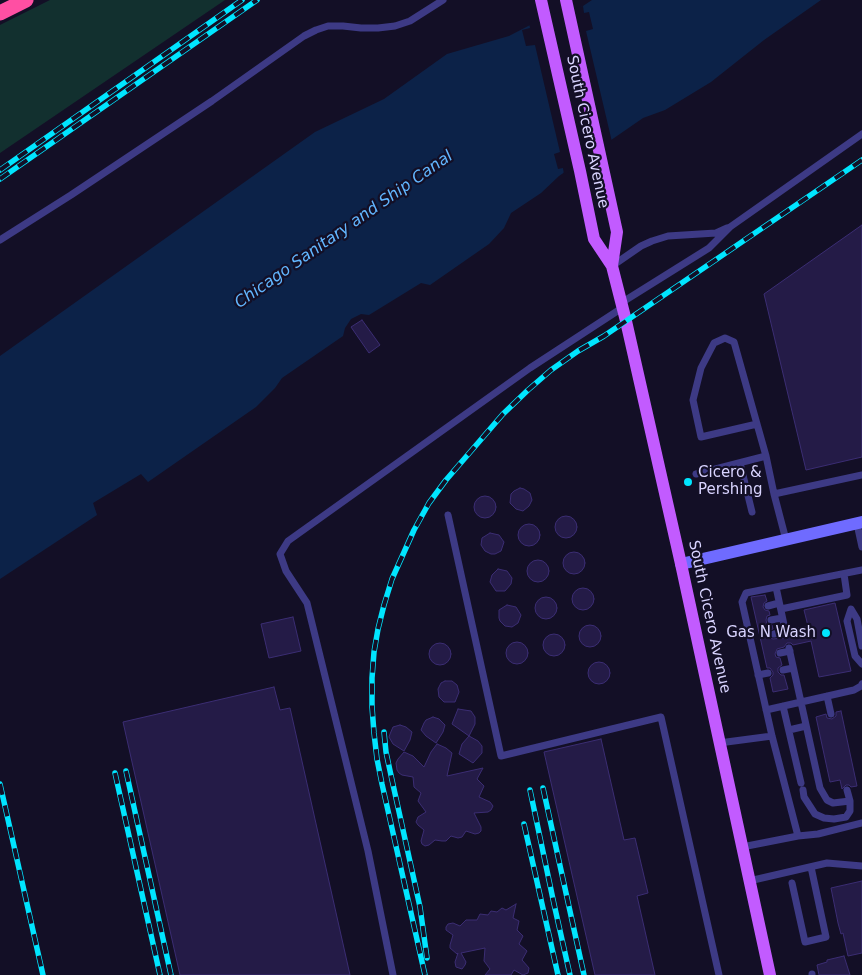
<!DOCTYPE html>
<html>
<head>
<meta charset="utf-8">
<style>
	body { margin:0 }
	canvas { display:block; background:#130f26 }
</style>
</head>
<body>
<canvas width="862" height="975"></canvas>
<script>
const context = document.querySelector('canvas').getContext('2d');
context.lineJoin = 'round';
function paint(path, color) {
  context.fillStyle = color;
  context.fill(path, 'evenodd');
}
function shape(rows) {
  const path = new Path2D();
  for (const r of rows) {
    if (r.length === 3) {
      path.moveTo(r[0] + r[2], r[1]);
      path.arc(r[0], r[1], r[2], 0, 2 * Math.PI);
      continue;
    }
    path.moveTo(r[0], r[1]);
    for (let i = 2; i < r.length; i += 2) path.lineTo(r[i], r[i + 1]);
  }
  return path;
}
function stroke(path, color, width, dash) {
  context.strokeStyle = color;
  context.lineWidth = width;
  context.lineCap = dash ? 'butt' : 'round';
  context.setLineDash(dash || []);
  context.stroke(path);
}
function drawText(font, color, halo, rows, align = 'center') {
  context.font = font + ' "DejaVu Sans",sans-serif';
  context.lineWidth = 4.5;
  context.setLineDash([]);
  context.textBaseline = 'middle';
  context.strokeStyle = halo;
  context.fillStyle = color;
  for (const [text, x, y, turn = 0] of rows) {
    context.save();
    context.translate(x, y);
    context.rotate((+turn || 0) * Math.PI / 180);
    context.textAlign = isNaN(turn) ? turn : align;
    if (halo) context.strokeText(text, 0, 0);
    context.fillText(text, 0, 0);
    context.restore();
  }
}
const green = shape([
	[50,0,225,0,0,153,0,25]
]);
const water = shape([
	[592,0,821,0,764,40,711,82,665,110,643,118,559,176,541,193,511,213,504,228,489,244,430,285,421,283,369,315,361,314,351,319,345,328,343,336,282,378,275,388,256,407,148,482,141,474,93,503,97,515,0,579,0,356,315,132,384,99,447,54,509,36,534,23,583,6]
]);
const pier = shape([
	[583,6,584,13,589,12,593,29,586,31,612,142,564,175,563,168,558,169,554,154,560,152,535,45,526,46,522,30,530,28,529,23,533,21,559,12]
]);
const building = shape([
	[862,225,862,457,806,470,764,294,862,225],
	[362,320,380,345,369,353,351,327,362,320],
	[520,488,524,489,530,493,532,500,529,506,523,511,516,509,510,503,511,494,514,491,520,488],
	[485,507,11],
	[566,527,11],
	[529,535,11],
	[490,533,499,535,504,542,501,551,495,554,491,554,485,551,481,545,482,538,490,533],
	[574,563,11],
	[538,571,11],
	[498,569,507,571,512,578,511,584,505,591,496,591,490,582,492,575,498,569],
	[583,599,11],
	[765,595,767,601,764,603,763,607,765,610,769,611,770,615,767,616,766,620,767,624,772,625,773,629,770,630,769,634,770,638,773,639,782,638,788,639,791,635,790,630,808,626,804,610,835,603,851,671,819,677,811,641,793,645,791,643,787,643,784,647,777,649,775,654,776,657,780,658,782,665,778,668,778,672,781,675,784,675,788,689,773,692,770,678,773,675,773,672,770,668,767,668,751,597,765,595],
	[546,608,11],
	[507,605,516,607,521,615,518,623,512,627,505,626,500,621,499,618,499,610,507,605],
	[293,617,301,651,269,658,261,624,293,617],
	[590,636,11],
	[554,645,11],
	[517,653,11],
	[440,654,11],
	[599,673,11],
	[445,681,452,681,457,685,459,692,455,702,444,702,439,697,438,689,441,683,445,681],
	[274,687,280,710,290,708,350,975,180,975,123,722,274,687],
	[458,709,471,711,475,717,475,724,469,736,452,724,458,709],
	[841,711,857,786,851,787,849,785,846,785,842,789,840,780,830,782,816,717,826,714,827,718,832,719,836,716,836,712,841,711],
	[433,717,439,719,445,725,443,732,436,743,426,736,421,730,424,723,426,720,433,717],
	[400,725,406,727,412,732,410,740,404,751,393,744,389,737,390,734,393,727,400,725],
	[469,736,478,741,482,746,482,753,473,763,459,754,462,744,469,736],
	[601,739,624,840,635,838,648,893,637,896,655,975,595,975,544,752,601,739],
	[437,744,446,748,452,753,447,776,483,768,477,779,484,786,479,797,490,802,493,806,491,810,488,812,474,813,481,827,481,831,479,833,475,834,466,831,462,837,458,838,451,836,446,841,442,841,435,840,429,845,425,846,422,844,421,841,424,830,418,825,416,822,418,817,426,812,418,801,421,793,414,787,413,777,402,775,399,773,397,770,396,763,398,759,404,752,413,756,424,767,431,752,437,744],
	[862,881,862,953,848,956,843,933,841,934,838,923,831,888,862,881],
	[516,904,513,918,519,921,517,930,523,936,519,944,527,951,522,960,529,968,528,973,523,975,514,970,511,975,485,975,490,969,484,961,485,948,461,953,466,962,465,965,462,969,456,967,455,962,458,953,457,954,450,948,450,945,453,935,446,930,446,927,448,924,453,923,460,926,466,920,477,920,480,914,488,915,491,911,497,912,502,908,506,910,516,904],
	[844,956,850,975,819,975,817,965,827,962,827,960,844,956]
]);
const service = shape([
	[0,240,71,195,212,101,304,36,316,30,328,26,343,26,361,28,378,28,395,26,410,21,443,0],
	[612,266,641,246,652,241,668,236,716,233,727,228],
	[621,303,709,248,730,227,862,134],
	[757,424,734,342,725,338,714,343,701,368,693,400,701,437,757,424,766,456],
	[740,463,752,512],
	[696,474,766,456,774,494],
	[448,515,501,756,661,717,719,975],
	[857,524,862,547],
	[786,540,774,494,862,475],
	[862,570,746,593,742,602,772,736,798,836,818,834,862,823],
	[776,587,786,634],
	[768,606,779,603],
	[781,609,847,595,844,574],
	[771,620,782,618],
	[774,634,785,632],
	[789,648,820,788,827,800,833,803,850,801],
	[780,653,790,651],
	[862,664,855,656,847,621,851,609,857,619,862,646],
	[783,670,793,668],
	[758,675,768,673],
	[827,696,831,714],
	[783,706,801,783],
	[766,710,854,690,861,686,862,684],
	[789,730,806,726],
	[719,743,772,736],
	[803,790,804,797,815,814,824,818,834,819,846,817,850,811,850,801,847,790],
	[742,847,798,836],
	[749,881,827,863,862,866],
	[792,883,805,942,826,937,811,867],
	[812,974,812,975],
	[393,975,368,851,307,603,286,571,280,554,288,541,530,368,622,308]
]);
const secondary = shape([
	[681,564,862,522]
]);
const primary = shape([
	[541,0,580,171,594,239,612,266,626,321,681,564,770,975],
	[566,0,617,232,612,266]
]);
const motorway = shape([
	[0,13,26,0]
]);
const rail = shape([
	[0,170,242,0],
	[0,179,257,0],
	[384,732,386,752,392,780,420,907,427,958],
	[126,771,171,975],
	[115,773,160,975],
	[0,784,43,975],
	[543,788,584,975],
	[530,790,554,904,570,975],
	[524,824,558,975],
	[425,975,382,784,377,759,374,733,372,707,372,678,374,652,378,629,384,605,392,579,414,530,429,503,446,480,503,414,528,390,551,370,578,351,604,336,862,160]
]);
const markers = [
	[688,482,5,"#00e5ff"],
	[826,633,5,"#00e5ff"]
];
const streetNames = [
	["South Cicero Avenue",587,132,78],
	["South Cicero Avenue",709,617,78]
];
const poiNames = [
	["Cicero &",698,473],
	["Pershing",698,490],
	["Gas N Wash",816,633,"right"]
];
const waterNames = [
	["Chicago Sanitary and Ship Canal",344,230,-35]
];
paint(green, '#12302f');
paint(water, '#0c2248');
paint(pier, '#130f26');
paint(building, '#241b47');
stroke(building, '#3b2d73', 1);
stroke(service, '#3d3a85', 7);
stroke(secondary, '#6f6bff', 12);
stroke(primary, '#c25bff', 12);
stroke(motorway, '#ff4fa3', 15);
stroke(rail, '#00e5ff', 5.5);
stroke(rail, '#130f26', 4, [11]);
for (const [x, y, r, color] of markers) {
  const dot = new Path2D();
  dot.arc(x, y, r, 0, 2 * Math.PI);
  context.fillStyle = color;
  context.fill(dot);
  stroke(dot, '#130f26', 2);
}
drawText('15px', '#d9d4ff', '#130f26', streetNames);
drawText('15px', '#d9d4ff', '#130f26', poiNames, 'left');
drawText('italic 16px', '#62b6ff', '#130f26', waterNames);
</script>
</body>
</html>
